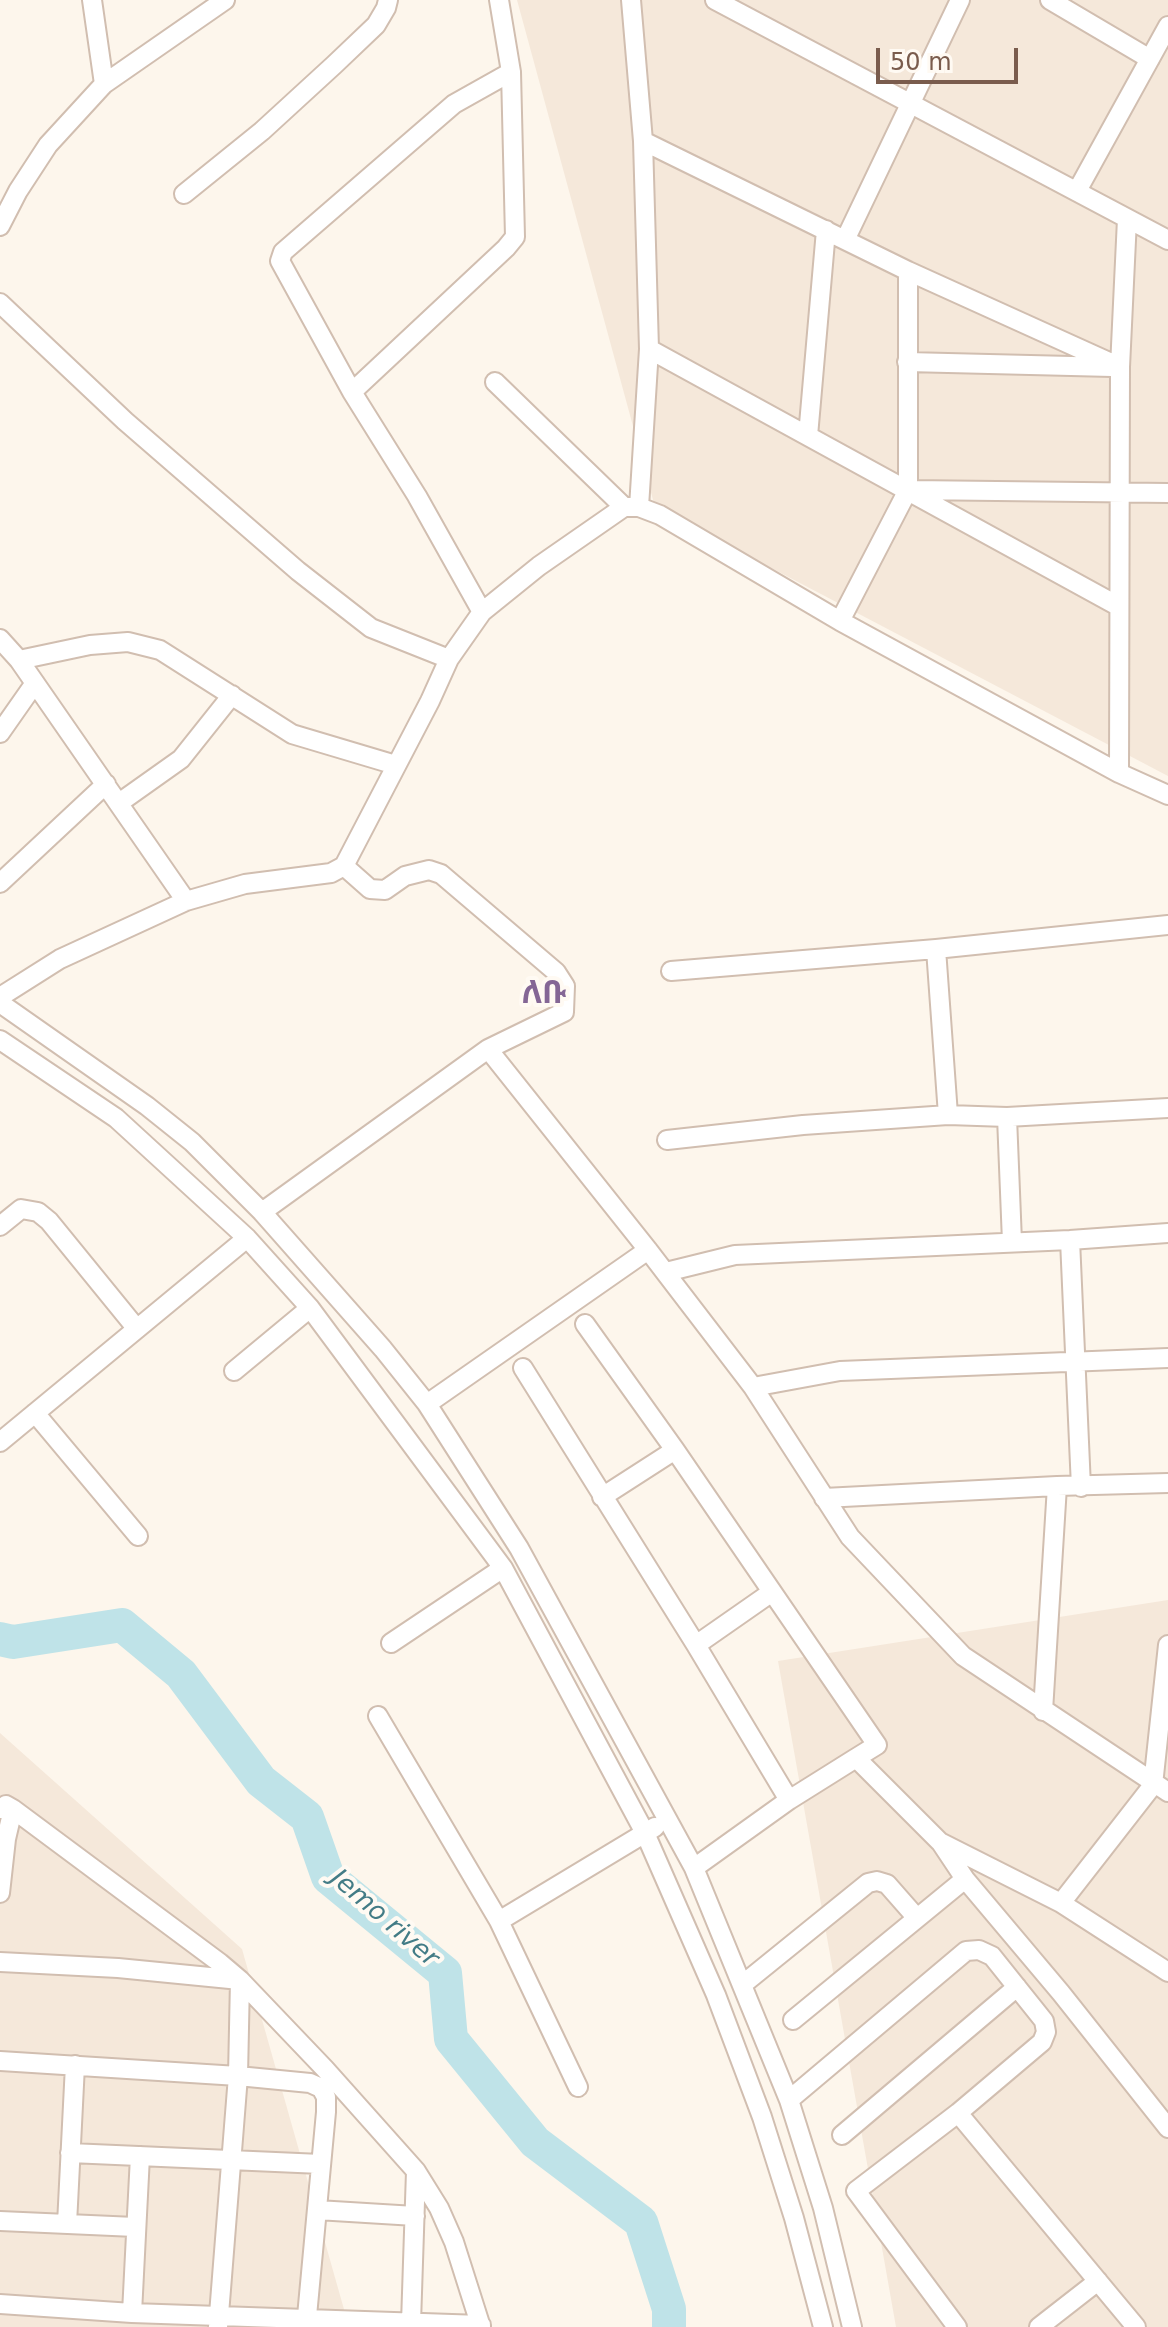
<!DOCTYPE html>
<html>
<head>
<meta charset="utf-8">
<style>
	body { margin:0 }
	#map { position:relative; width:1168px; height:2327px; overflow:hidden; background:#fdf6ec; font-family:"DejaVu Sans",sans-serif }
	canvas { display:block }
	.scale { position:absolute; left:876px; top:48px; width:142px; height:36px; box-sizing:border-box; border:4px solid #7a5c4d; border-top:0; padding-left:10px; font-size:24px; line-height:28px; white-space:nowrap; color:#7a5c4d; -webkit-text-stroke:6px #fffaf3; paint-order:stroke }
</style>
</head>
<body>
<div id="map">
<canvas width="1168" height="2327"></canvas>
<div class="scale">50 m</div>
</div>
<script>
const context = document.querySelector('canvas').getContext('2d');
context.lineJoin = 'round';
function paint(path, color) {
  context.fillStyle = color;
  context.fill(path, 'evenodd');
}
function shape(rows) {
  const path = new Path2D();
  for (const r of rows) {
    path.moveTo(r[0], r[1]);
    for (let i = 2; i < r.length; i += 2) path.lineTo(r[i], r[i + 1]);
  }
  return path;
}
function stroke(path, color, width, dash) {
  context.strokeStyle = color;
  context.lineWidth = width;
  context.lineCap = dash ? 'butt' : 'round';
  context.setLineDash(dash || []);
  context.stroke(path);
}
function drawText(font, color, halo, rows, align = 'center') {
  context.font = font + ' "DejaVu Sans","Noto Sans Ethiopic",sans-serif';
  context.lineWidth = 8;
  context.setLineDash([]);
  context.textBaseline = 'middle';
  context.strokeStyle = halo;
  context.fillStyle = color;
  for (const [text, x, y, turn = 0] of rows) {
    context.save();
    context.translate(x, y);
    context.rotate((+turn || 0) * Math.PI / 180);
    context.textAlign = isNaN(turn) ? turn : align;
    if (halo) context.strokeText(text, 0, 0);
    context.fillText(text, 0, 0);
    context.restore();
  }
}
const residential = shape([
	[517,0,1168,0,1168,776,655,507],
	[1168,1600,1168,2327,896,2327,778,1661],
	[0,1733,242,1949,349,2327,0,2327]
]);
const river = shape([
	[0,1639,13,1642,122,1625,181,1674,261,1781,307,1817,328,1877,445,1973,451,2039,535,2142,641,2222,669,2309,669,2327]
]);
const street = shape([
	[92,0,104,84],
	[631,0,643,141,649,349,639,507],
	[715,0,1168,240],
	[1050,0,1150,59],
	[643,141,908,271,1120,367],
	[1077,191,1168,26],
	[184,194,262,131,334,65,376,25,386,8,388,0],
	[0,226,18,191,48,145,104,84,225,0],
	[846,238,960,0],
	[0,303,125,421,298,571,371,628,449,659],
	[649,349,1118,606],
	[907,362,1112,367],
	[495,382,624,507],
	[352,392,506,248,515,237,511,72,499,0],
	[808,436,826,230],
	[911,490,1168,493],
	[482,612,417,496,352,392,280,261,283,252,454,104,511,72],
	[840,621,908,490,908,271],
	[0,639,19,660,186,901],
	[19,660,90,645,128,642,160,650,292,734,396,765],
	[0,733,35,683],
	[1119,773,1120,367,1127,219],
	[119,803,181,759,232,695],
	[344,866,370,889,385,890,405,876,429,870,441,874,556,972,565,986,564,1012,488,1049],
	[0,883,106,784],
	[936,949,948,1115],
	[671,971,936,949,1168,925],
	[0,997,60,959,186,901,245,884,331,873,344,866,430,701,449,659,482,612,539,566,624,507,639,507,660,515,840,621,1119,773,1168,795],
	[0,1003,147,1106,192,1142,262,1212,383,1349,427,1404,519,1548,694,1868,789,2100,823,2208,852,2327],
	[0,1040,116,1118,247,1238,310,1308,503,1568,645,1833,716,1995,762,2117,794,2218,823,2327],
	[1007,1117,1012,1242],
	[667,1140,803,1125,948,1115,1007,1117,1168,1108],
	[262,1212,488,1049,648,1250,753,1387,850,1537,963,1656,1168,1792],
	[0,1226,21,1209,38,1212,49,1221,137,1329],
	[1070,1240,1081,1487],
	[666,1272,735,1255,1070,1240,1168,1233],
	[585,1324,675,1450,877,1745,856,1758,941,1843,965,1879,1061,1993,1168,2128],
	[523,1368,696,1645,789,1800,856,1758],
	[234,1371,310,1308],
	[753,1387,840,1371,1168,1358],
	[427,1404,648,1250],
	[35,1413,138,1536],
	[0,1442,247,1238],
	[602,1497,675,1450],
	[824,1498,1057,1486],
	[391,1643,503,1568],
	[696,1645,772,1592],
	[1168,1645,1153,1785,1061,1903,1168,1972],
	[1043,1711,1057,1486,1168,1483],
	[378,1716,499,1921,578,2087],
	[0,1809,13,1809,220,1963,240,1980,325,2069,416,2171,439,2208,454,2242,481,2327],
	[942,1843,1061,1903],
	[694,1868,789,1800],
	[0,1893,6,1839,13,1809,6,1805],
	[499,1921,655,1827],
	[0,1962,118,1968,240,1980,238,2076,218,2327],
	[742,1985,868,1883,877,1881,887,1884,916,1917],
	[793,2020,965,1879],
	[0,2061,238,2076,310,2083,321,2088,326,2097,326,2112,306,2327],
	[789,2100,966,1951,979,1950,992,1956,1044,2021,1046,2032,1042,2042,958,2113,856,2191,957,2327],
	[958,2113,1136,2327],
	[842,2135,1017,1987],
	[70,2153,321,2164],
	[317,2210,415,2216],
	[0,2221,135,2227],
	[67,2224,75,2065],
	[0,2304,132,2313,481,2325],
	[132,2313,140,2156],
	[411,2323,416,2171],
	[1039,2327,1098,2281]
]);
const waterNames = [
	["Jemo river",384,1919,41]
];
const districtNames = [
	["ለቡ",544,995]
];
paint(residential, '#f5e8da');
stroke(river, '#bfe3e8', 34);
stroke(street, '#d1beb0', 22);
stroke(street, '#fff', 18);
drawText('italic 26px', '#437c86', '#fffaf3', waterNames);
drawText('bold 32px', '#846695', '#fffaf3', districtNames);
</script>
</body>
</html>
